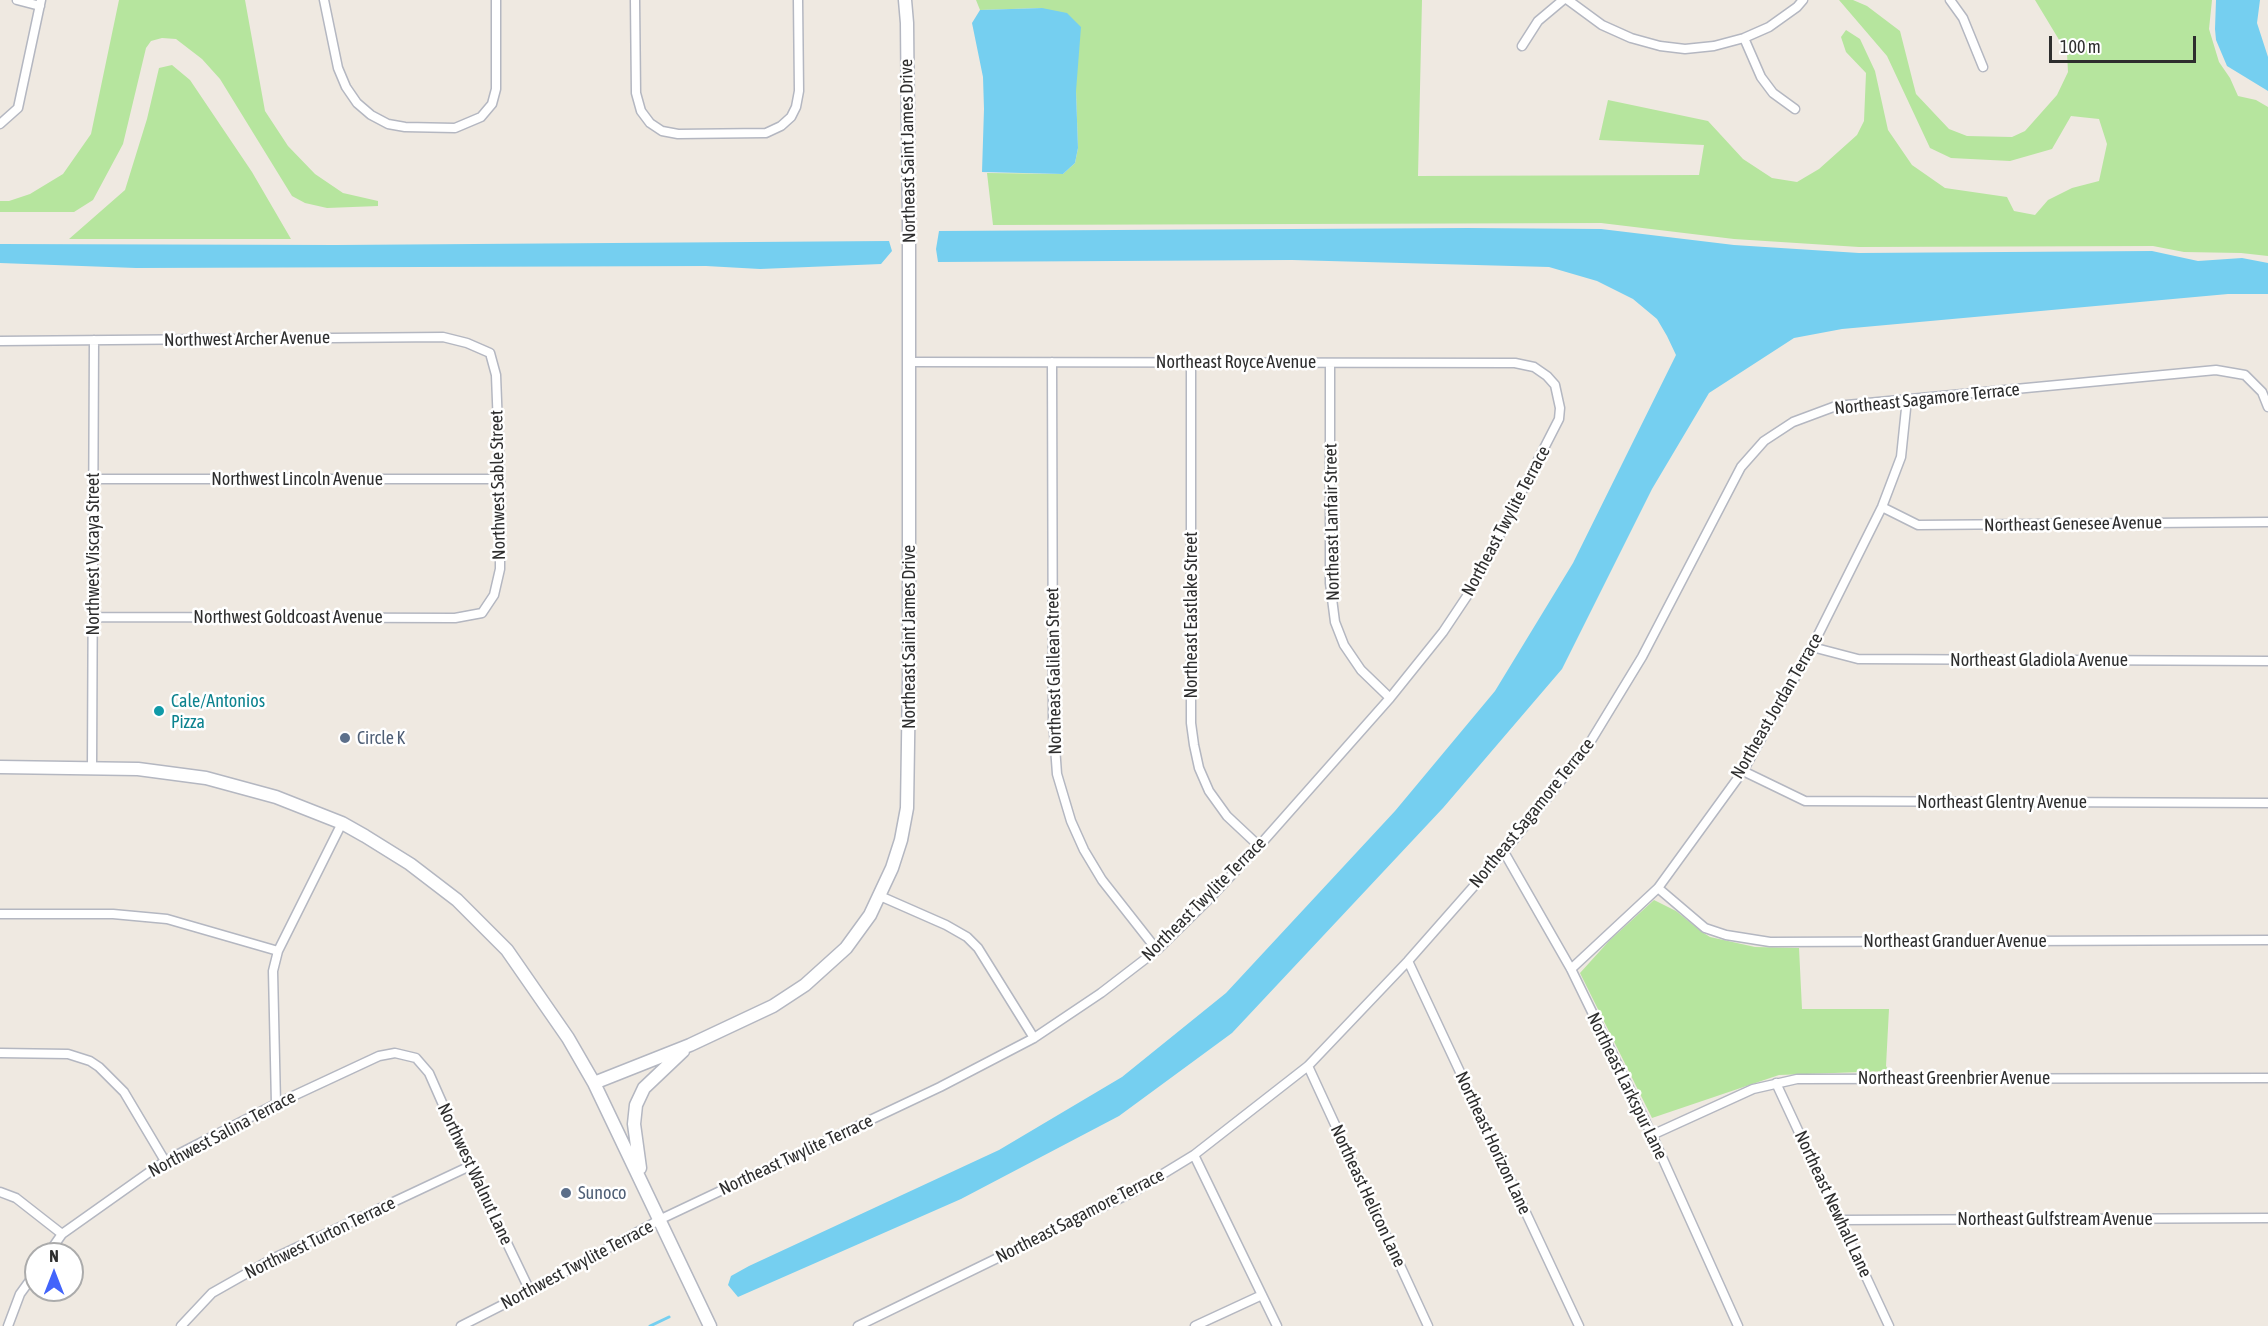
<!DOCTYPE html>
<html>
<head>
<meta charset="utf-8">
<style>
	body { margin:0 }
	#map { position:relative; width:2268px; height:1326px; overflow:hidden; background:#efe9e1; font-family:"Asap Condensed",sans-serif }
	canvas { display:block }
	.north { position:absolute; left:24px; top:1242px; width:60px; height:60px; box-sizing:border-box; background:#fff; border:2px solid #ababab; border-radius:50%; rotate:0deg; font-size:16px; font-weight:700; line-height:24px; text-align:center; color:#2e2e2e }
	.north::after { content:''; display:block; margin:auto; width:21px; height:27px; background:#4264fb; clip-path:polygon(50% 0,100% 100%,50% 72%,0 100%) }
	.scale { position:absolute; left:2049px; top:36px; width:147px; height:27px; box-sizing:border-box; border:3px solid #2e2e2e; border-top:0; padding-left:8px; font-size:18px; line-height:21px; white-space:nowrap; color:#2e2e2e; -webkit-text-stroke:4px #fff; paint-order:stroke }
</style>
</head>
<body>
<div id="map">
<canvas width="2268" height="1326"></canvas>
<div class="north">N</div>
<div class="scale">100 m</div>
</div>
<script>
const context = document.querySelector('canvas').getContext('2d');
context.lineJoin = 'round';
function paint(path, color) {
  context.fillStyle = color;
  context.fill(path, 'evenodd');
}
function shape(rows) {
  const path = new Path2D();
  for (const r of rows) {
    path.moveTo(r[0], r[1]);
    for (let i = 2; i < r.length; i += 2) path.lineTo(r[i], r[i + 1]);
  }
  return path;
}
function stroke(path, color, width, dash) {
  context.strokeStyle = color;
  context.lineWidth = width;
  context.lineCap = dash ? 'butt' : 'round';
  context.setLineDash(dash || []);
  context.stroke(path);
}
function drawText(font, color, halo, rows, align = 'center') {
  context.font = font + ' "Asap Condensed",sans-serif';
  context.lineWidth = 5;
  context.setLineDash([]);
  context.textBaseline = 'middle';
  context.strokeStyle = halo;
  context.fillStyle = color;
  for (const [text, x, y, turn = 0] of rows) {
    context.save();
    context.translate(x, y);
    context.rotate((+turn || 0) * Math.PI / 180);
    context.textAlign = isNaN(turn) ? turn : align;
    if (halo) context.strokeText(text, 0, 0);
    context.fillText(text, 0, 0);
    context.restore();
  }
}
const green = shape([
	[119,0,245,0,265,111,288,146,315,174,343,193,378,201,378,206,327,208,305,203,292,196,220,79,202,59,176,39,162,38,151,41,146,48,123,144,93,200,74,212,0,212,0,201,9,201,30,194,63,174,91,134],
	[976,0,1422,0,1418,176,1699,175,1704,145,1599,140,1608,100,1708,121,1743,159,1772,178,1797,182,1819,169,1857,135,1864,121,1866,73,1846,52,1841,37,1846,30,1860,39,1875,71,1888,130,1912,165,1945,188,2007,197,2014,211,2035,215,2048,200,2072,188,2099,181,2107,144,2099,119,2071,116,2052,149,2010,161,1951,158,1930,148,1887,56,1839,0,1853,0,1867,6,1900,31,1916,94,1949,129,1967,136,2012,137,2025,131,2057,95,2068,72,2067,53,2035,0,2212,0,2209,29,2219,62,2230,78,2238,96,2256,100,2268,107,2268,256,2241,253,2184,252,2153,246,1859,247,1734,239,1601,223,993,225,987,173,1063,174,1075,163,1078,148,1076,91,1042,8,980,10],
	[172,65,190,80,252,172,291,239,69,239,125,190,147,119,159,68],
	[1654,900,1676,911,1702,932,1710,937,1755,947,1799,948,1802,1009,1889,1009,1886,1066,1889,1071,1779,1075,1652,1118,1580,973,1609,941]
]);
const water = shape([
	[2216,0,2260,0,2257,23,2268,57,2268,91,2227,66,2216,40,2215,29],
	[1042,8,1067,13,1081,27,1076,91,1078,148,1075,163,1063,174,982,172,984,109,983,77,972,23,980,10],
	[1468,228,1601,229,1734,245,1859,253,2152,251,2198,261,2242,258,2268,263,2268,294,2228,294,1842,329,1794,338,1709,393,1652,489,1562,669,1443,808,1232,1033,1119,1116,961,1199,738,1297,728,1285,731,1276,749,1266,999,1150,1122,1077,1226,993,1395,811,1495,691,1573,563,1676,355,1667,336,1657,319,1633,299,1597,281,1549,267,1292,260,938,262,936,249,939,231],
	[889,241,892,251,881,264,760,269,706,266,136,268,0,263,0,244,336,245]
]);
const stream = shape([
	[650,1326,669,1317]
]);
const minor = shape([
	[17,0,40,6],
	[324,0,338,68,346,87,357,103,371,115,388,124,405,127,455,128,481,117,492,104,496,89,496,0],
	[635,0,636,93,641,111,650,123,662,131,678,134,766,133,781,126,791,117,796,107,799,91,798,0],
	[1568,0,1602,25,1631,38,1660,46,1685,49,1714,46,1744,38,1769,27,1797,7,1803,0],
	[1950,0,1963,18,1983,67],
	[1744,38,1761,77,1773,93,1795,109],
	[1522,46,1538,21,1563,0],
	[0,124,18,108,41,0],
	[0,341,443,337,467,343,490,353,496,375,500,479,500,569,494,595,482,613,455,618,93,617],
	[1052,362,1053,719,1057,774,1071,821,1084,850,1102,880,1157,950],
	[1191,362,1191,723,1194,745,1199,768,1209,791,1227,816,1259,846],
	[1330,363,1330,583,1335,622,1344,645,1361,670,1390,698],
	[94,479,500,479],
	[1882,507,1918,525,2268,522],
	[1812,647,1858,659,2268,661],
	[92,767,94,340],
	[1743,771,1805,801,2268,803],
	[1504,852,1571,969,1652,1135,1738,1326],
	[1658,888,1705,928,1726,935,1770,942,2268,940],
	[880,896,946,925,967,937,978,948,1034,1038],
	[0,914,113,914,167,919,278,951],
	[1408,961,1579,1326],
	[1571,969,1658,888,1743,771,1812,647,1882,507,1901,457,1907,399],
	[0,1053,68,1054,90,1061,99,1067,124,1092,165,1161],
	[1308,1066,1428,1326],
	[1776,1083,1889,1326],
	[276,1104,273,971,278,951,342,823],
	[1652,1135,1753,1089,1797,1079,2268,1078],
	[1194,1155,1277,1326],
	[0,1192,16,1198,62,1234],
	[1841,1220,2268,1218],
	[48,1254,62,1234,165,1161,276,1104,379,1056,395,1053,416,1058,429,1073,470,1166,530,1291],
	[8,1326,20,1294,36,1272],
	[181,1326,212,1293,272,1259,470,1166],
	[461,1326,530,1291,661,1219,940,1087,1034,1038,1101,993,1157,950,1210,898,1259,846,1390,698,1443,632,1473,587,1559,419,1560,408,1555,385,1547,376,1534,367,1515,363,909,362],
	[858,1326,1135,1191,1194,1155,1308,1066,1408,961,1504,852,1586,749,1642,657,1741,467,1764,441,1793,422,1836,406,2216,370,2245,375,2262,392,2268,407],
	[1195,1326,1262,1295]
]);
const secondary = shape([
	[0,767,138,769,206,778,276,797,342,823,365,836,410,864,457,900,507,950,568,1038,594,1083,710,1326],
	[594,1083,690,1045,773,1006,805,985,846,948,870,915,892,868,901,840,907,808,909,679,909,227,907,23,905,0],
	[640,1168,634,1124,636,1105,644,1088,683,1051]
]);
const markers = [
	[159,711,6,"#0f9aa8"],
	[345,738,6,"#5c6f8a"],
	[566,1193,6,"#5c6f8a"]
];
const streetNames = [
	["Northeast Saint James Drive",908,151,-91],
	["Northwest Archer Avenue",247,339,-1],
	["Northeast Royce Avenue",1236,362],
	["Northeast Sagamore Terrace",1927,399,-6],
	["Northwest Lincoln Avenue",297,479],
	["Northwest Sable Street",498,485,-91],
	["Northeast Twylite Terrace",1506,521,-62],
	["Northeast Lanfair Street",1332,522,-91],
	["Northeast Genesee Avenue",2073,524,-1],
	["Northwest Viscaya Street",93,554,-90],
	["Northeast Eastlake Street",1191,615,-90],
	["Northwest Goldcoast Avenue",288,617],
	["Northeast Saint James Drive",909,637,-90],
	["Northeast Gladiola Avenue",2039,660],
	["Northeast Galilean Street",1054,671,-91],
	["Northeast Jordan Terrace",1777,706,-60],
	["Northeast Glentry Avenue",2002,802],
	["Northeast Sagamore Terrace",1532,813,-51],
	["Northeast Twylite Terrace",1204,899,-45],
	["Northeast Granduer Avenue",1955,941],
	["Northeast Greenbrier Avenue",1954,1078],
	["Northeast Larkspur Lane",1627,1086,64],
	["Northwest Salina Terrace",222,1134,-28],
	["Northeast Horizon Lane",1493,1143,65],
	["Northeast Twylite Terrace",796,1155,-25],
	["Northwest Walnut Lane",475,1174,65],
	["Northeast Helicon Lane",1368,1196,65],
	["Northeast Newhall Lane",1833,1204,65],
	["Northeast Sagamore Terrace",1080,1216,-27],
	["Northeast Gulfstream Avenue",2055,1219],
	["Northwest Turton Terrace",320,1238,-26],
	["Northwest Twylite Terrace",577,1265,-28]
];
const cultureNames = [
	["Cale/Antonios",171,701],
	["Pizza",171,722]
];
const serviceNames = [
	["Circle K",357,738],
	["Sunoco",578,1193]
];
paint(green, '#b6e59e');
paint(water, '#75cff0');
stroke(stream, '#75cff0', 3);
stroke(minor, '#b4b7c1', 11);
stroke(secondary, '#b4b7c1', 15);
stroke(minor, '#fff', 8);
stroke(secondary, '#fff', 12);
for (const [x, y, r, color] of markers) {
  const dot = new Path2D();
  dot.arc(x, y, r, 0, 2 * Math.PI);
  context.fillStyle = color;
  context.fill(dot);
  stroke(dot, '#fff', 2);
}
drawText('18px', '#2e2e2e', '#fff', streetNames);
drawText('18px', '#0d838f', '#fff', cultureNames, 'left');
drawText('18px', '#4e5e75', '#fff', serviceNames, 'left');
</script>
</body>
</html>
